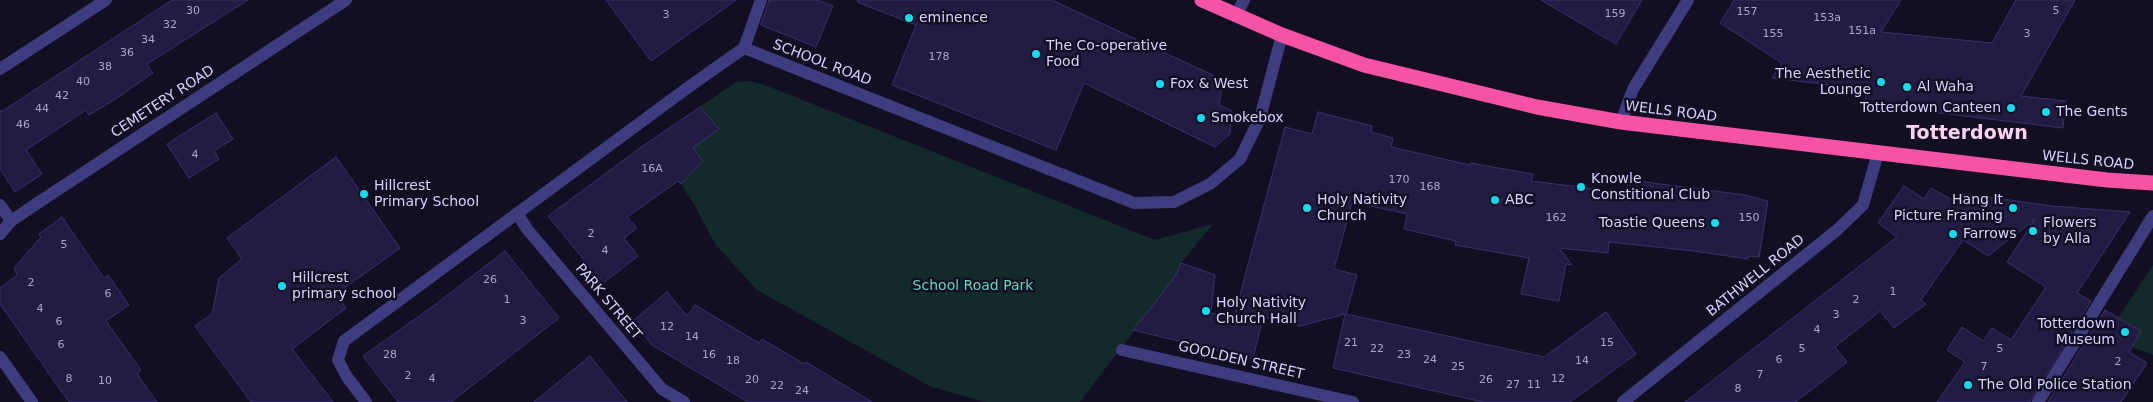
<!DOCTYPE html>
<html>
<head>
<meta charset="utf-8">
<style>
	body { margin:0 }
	canvas { display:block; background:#120f22 }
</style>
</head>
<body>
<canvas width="2153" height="402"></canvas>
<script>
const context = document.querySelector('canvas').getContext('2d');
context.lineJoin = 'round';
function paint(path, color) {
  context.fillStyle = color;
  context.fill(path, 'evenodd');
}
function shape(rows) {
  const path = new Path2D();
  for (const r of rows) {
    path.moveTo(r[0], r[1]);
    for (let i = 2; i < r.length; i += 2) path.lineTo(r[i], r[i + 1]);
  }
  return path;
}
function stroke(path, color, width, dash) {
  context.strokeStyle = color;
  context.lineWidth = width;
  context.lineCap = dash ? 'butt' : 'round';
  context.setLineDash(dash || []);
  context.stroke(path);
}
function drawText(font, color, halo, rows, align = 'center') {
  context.font = font + ' "DejaVu Sans",sans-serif';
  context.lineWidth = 5;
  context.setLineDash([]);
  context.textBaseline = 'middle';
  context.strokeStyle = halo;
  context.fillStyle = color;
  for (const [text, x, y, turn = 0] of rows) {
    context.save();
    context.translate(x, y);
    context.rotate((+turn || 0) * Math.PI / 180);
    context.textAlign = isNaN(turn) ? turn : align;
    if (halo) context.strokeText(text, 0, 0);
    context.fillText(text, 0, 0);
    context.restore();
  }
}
const green = shape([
	[748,81,762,84,1155,240,1213,224,1181,263,1174,278,1080,402,986,402,932,387,757,290,715,244,694,204,681,184,703,161,693,148,700,107,736,82],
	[2153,265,2153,355,2132,347,2141,331,2118,318]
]);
const building = shape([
	[172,0,248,0,147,64,153,73,111,102,89,115,86,110,26,150,42,174,15,192,0,169,0,110,1,112,172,0],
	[606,0,736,0,651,61,606,0],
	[769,0,817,0,833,6,816,47,761,25,769,0],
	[858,0,1052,0,1223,80,1219,105,1232,111,1230,134,1215,147,1084,83,1056,150,892,85,916,25,857,2,858,0],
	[1541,0,1642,0,1616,44,1541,0],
	[1734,0,1901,0,1881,32,1992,43,2016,0,2075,0,2021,96,2066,101,2063,128,1865,104,1866,89,1772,78,1782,63,1720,23,1734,0],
	[700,107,719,129,693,148,703,161,681,184,678,181,627,217,637,228,624,238,638,256,603,283,548,216,640,148,700,107],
	[1318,112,1372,126,1371,132,1393,138,1391,147,1470,165,1470,163,1533,174,1531,181,1629,193,1630,180,1745,195,1768,201,1759,257,1748,256,1748,259,1694,251,1609,242,1608,253,1559,248,1572,265,1566,264,1559,301,1521,294,1529,258,1455,245,1456,241,1404,229,1407,214,1352,202,1334,269,1357,275,1346,314,1544,357,1606,312,1636,354,1570,402,1483,402,1333,368,1345,314,1300,326,1263,317,1253,359,1133,330,1174,278,1181,263,1215,275,1211,313,1234,317,1285,127,1312,134,1318,112],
	[216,113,233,139,214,151,219,159,189,178,167,144,216,113],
	[336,157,400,248,336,294,346,308,292,349,333,402,251,402,195,326,212,314,219,278,242,259,227,238,336,157],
	[1904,186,1924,199,1931,188,1954,201,1960,193,2052,206,2130,212,2077,293,2091,301,2030,402,1937,402,1965,362,1947,350,1962,327,1983,341,1992,328,2011,340,2046,287,2007,262,2035,219,1988,256,1963,240,1921,300,1926,304,1894,328,1880,311,1835,347,1847,362,1796,402,1685,402,1897,237,1878,223,1904,186],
	[62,217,104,278,108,275,129,305,106,321,141,370,137,374,157,402,69,402,0,304,0,288,17,275,14,268,41,237,39,234,62,217],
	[505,251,559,318,451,402,398,402,363,356,436,304,505,251],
	[667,292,687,316,695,305,759,343,762,339,804,364,806,362,872,402,748,402,652,345,633,321,667,292],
	[2105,310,2141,331,2129,352,2147,363,2121,402,2048,402,2105,310],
	[590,356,627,402,534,402,590,356]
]);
const lane = shape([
	[744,48,761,0]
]);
const street = shape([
	[1236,15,1244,0],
	[0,69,106,0],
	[1621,122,1633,89,1688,0],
	[0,205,11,221],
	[517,213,527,229,662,389,684,402],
	[0,234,11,221,36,204,346,0],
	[1122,350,1353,402],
	[0,357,32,402],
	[366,402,347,377,338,360,344,341,690,86,744,48,1134,203,1174,202,1210,184,1240,159,1260,118,1282,35],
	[1623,402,1837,230,1863,205,1878,153],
	[2038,402,2153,216]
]);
const highway = shape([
	[1202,0,1282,35,1364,65,1537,107,1621,122,2107,180,2153,183]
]);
const markers = [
	[909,18,5,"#0cdcef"],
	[1036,54,5,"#0cdcef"],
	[1881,82,5,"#0cdcef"],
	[1160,84,5,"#0cdcef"],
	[1907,87,5,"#0cdcef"],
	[2011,108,5,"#0cdcef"],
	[2046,112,5,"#0cdcef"],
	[1201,118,5,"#0cdcef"],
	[1581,187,5,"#0cdcef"],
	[364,194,5,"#0cdcef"],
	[1495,200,5,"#0cdcef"],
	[1307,208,5,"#0cdcef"],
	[2013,208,5,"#0cdcef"],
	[1715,223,5,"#0cdcef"],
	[2033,231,5,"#0cdcef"],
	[1953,234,5,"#0cdcef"],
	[282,286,5,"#0cdcef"],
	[1206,311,5,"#0cdcef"],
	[2125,332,5,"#0cdcef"],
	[1968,385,5,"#0cdcef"]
];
const numberNames = [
	["30",193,11],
	["5",2056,11],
	["157",1747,12],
	["159",1615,14],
	["3",666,15],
	["153a",1827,18],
	["32",170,25],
	["151a",1862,31],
	["155",1773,34],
	["3",2027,34],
	["34",148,40],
	["36",127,53],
	["178",939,57],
	["38",105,67],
	["40",83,82],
	["42",62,96],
	["44",42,109],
	["46",23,125],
	["4",195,155],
	["16A",652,169],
	["170",1399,180],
	["168",1430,187],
	["162",1556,218],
	["150",1749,218],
	["2",591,234],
	["5",64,245],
	["4",605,251],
	["26",490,280],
	["2",31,283],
	["1",1893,292],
	["6",108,294],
	["1",507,300],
	["2",1856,300],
	["4",40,309],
	["3",1836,315],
	["3",523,321],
	["6",59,322],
	["12",667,327],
	["4",1817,330],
	["14",692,337],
	["21",1351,343],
	["15",1607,343],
	["6",61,345],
	["22",1377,349],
	["5",1802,349],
	["5",2000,349],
	["28",390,355],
	["16",709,355],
	["23",1404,355],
	["24",1430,360],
	["6",1779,360],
	["18",733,361],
	["14",1582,361],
	["2",2118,362],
	["25",1458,367],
	["7",1984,367],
	["7",1760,375],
	["2",408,376],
	["8",69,379],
	["4",432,379],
	["12",1558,379],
	["20",752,380],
	["26",1486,380],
	["10",105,381],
	["27",1513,385],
	["11",1534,385],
	["22",777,386],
	["8",1738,389],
	["24",802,391]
];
const poiNames = [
	["eminence",919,18],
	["The Co-operative",1046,46],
	["Food",1046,62],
	["The Aesthetic",1871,74,"right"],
	["Lounge",1871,90,"right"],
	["Fox & West",1170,84],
	["Al Waha",1917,87],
	["Totterdown Canteen",2001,108,"right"],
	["The Gents",2056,112],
	["Smokebox",1211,118],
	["Knowle",1591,179],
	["Constitional Club",1591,195],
	["Hillcrest",374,186],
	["Primary School",374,202],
	["Holy Nativity",1317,200],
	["Church",1317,216],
	["ABC",1505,200],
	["Hang It",2003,200,"right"],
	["Picture Framing",2003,216,"right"],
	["Toastie Queens",1705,223,"right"],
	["Flowers",2043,223],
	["by Alla",2043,239],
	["Farrows",1963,234],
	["Hillcrest",292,278],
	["primary school",292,294],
	["Holy Nativity",1216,303],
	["Church Hall",1216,319],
	["Totterdown",2115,324,"right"],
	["Museum",2115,340,"right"],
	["The Old Police Station",1978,385]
];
const streetNames = [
	["SCHOOL ROAD",822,63,21],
	["CEMETERY ROAD",163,102,-33],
	["WELLS ROAD",1671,112,7],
	["WELLS ROAD",2088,161,6],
	["BATHWELL ROAD",1756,276,-39],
	["PARK STREET",608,302,50],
	["GOOLDEN STREET",1241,361,13]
];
const parkNames = [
	["School Road Park",973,286]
];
const districtNames = [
	["Totterdown",1967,134]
];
paint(green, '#122b2a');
paint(building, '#231c42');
stroke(building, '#3a2f6d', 1);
stroke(lane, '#3d3c7e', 12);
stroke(street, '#3d3c7e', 12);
stroke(highway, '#f753a4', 15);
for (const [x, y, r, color] of markers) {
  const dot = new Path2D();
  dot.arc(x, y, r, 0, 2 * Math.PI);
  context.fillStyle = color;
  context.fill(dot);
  stroke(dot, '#120f22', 2);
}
drawText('11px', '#a9a4ce', null, numberNames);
drawText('14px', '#d6d2fd', '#120f22', poiNames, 'left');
drawText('14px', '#d6d2fd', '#120f22', streetNames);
drawText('14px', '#61d9b9', '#120f22', parkNames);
drawText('bold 19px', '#fdd4ef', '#120f22', districtNames);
</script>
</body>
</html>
